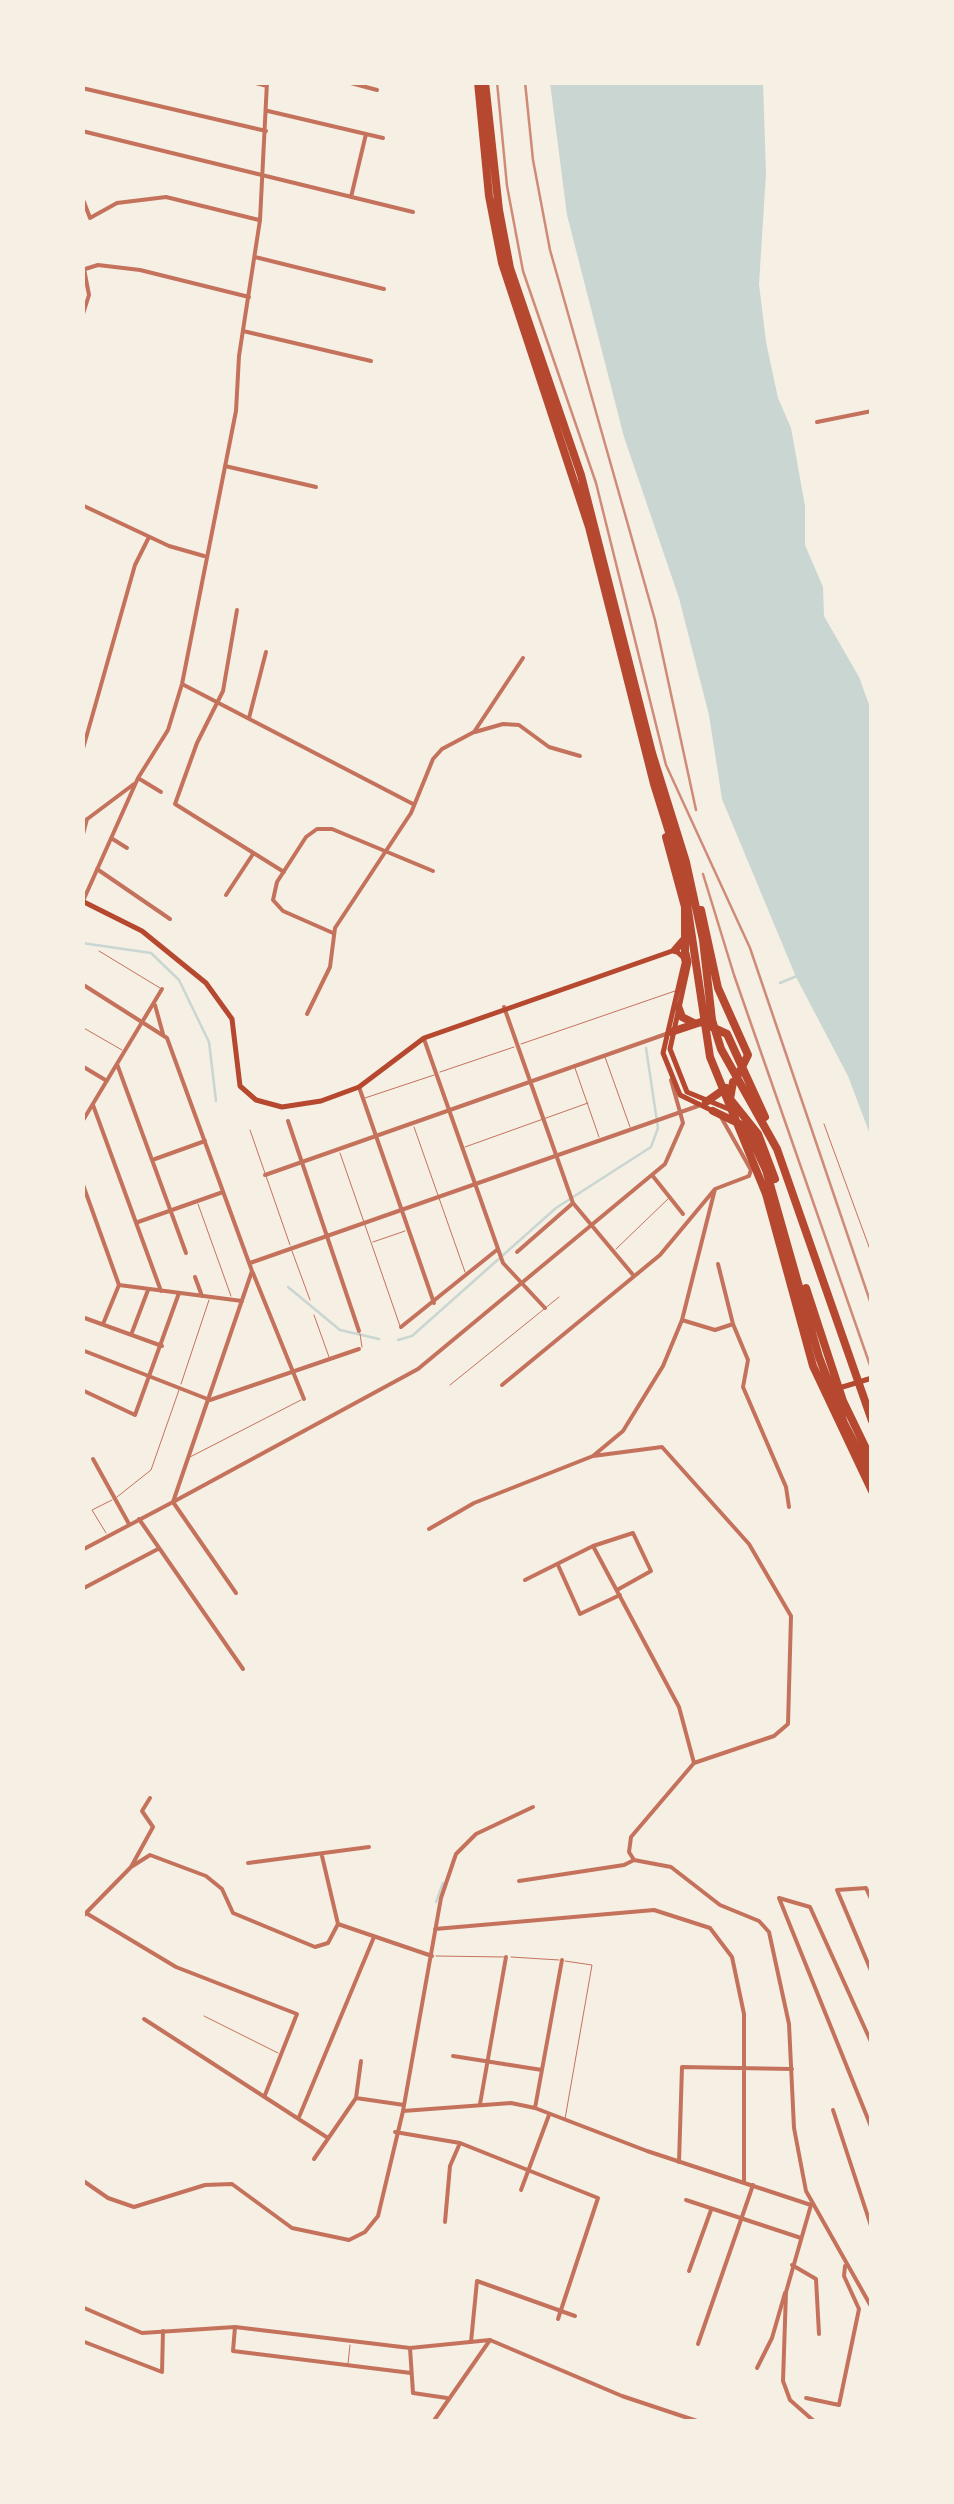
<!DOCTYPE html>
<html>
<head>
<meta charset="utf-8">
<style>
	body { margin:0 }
	#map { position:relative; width:954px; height:2504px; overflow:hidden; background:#f6efe4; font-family:"Fira Sans Condensed",sans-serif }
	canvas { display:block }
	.frame { position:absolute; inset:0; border:85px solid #f6efe4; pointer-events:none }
</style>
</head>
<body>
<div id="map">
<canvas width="954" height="2504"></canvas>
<div class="frame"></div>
</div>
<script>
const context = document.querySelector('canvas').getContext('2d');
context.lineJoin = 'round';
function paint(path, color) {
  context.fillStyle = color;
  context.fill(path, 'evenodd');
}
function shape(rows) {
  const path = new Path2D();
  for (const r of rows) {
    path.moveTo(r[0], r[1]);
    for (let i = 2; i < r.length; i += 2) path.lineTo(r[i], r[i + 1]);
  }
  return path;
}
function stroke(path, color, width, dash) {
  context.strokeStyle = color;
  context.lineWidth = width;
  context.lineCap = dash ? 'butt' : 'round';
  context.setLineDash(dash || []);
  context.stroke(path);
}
const water = shape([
	[550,83,763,83,766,173,759,284,766,342,778,398,791,428,805,506,805,545,823,587,824,616,859,677,871,710,871,1137,848,1076,796,977,722,799,709,715,679,598,624,437,567,215]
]);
const stream = shape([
	[82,943,151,953,179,980,209,1042,216,1101],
	[780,983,797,976],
	[288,1287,340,1330,379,1339],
	[398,1340,412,1336,556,1208,651,1147,658,1128,646,1048],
	[436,1902,443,1883]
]);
const service = shape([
	[99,951,160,988],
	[82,1027,122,1050],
	[521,1044,675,991],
	[605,1057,630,1127],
	[575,1068,599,1137],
	[440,1072,514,1047],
	[365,1098,434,1075],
	[824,1124,872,1255],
	[414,1127,465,1272],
	[250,1130,290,1245],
	[465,1147,588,1103],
	[340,1153,400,1326],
	[198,1204,231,1296],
	[373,1242,405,1231],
	[616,1249,669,1198],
	[292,1251,310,1300],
	[314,1315,329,1357],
	[360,1334,362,1347],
	[181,1384,209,1300],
	[450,1385,559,1297],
	[190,1457,301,1400],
	[117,1497,151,1470,179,1390],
	[106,1533,92,1510,112,1500],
	[436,1956,504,1957],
	[511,1957,559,1960],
	[204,2016,278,2053],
	[565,2119,592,1965,565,1961],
	[348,2364,350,2345]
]);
const minor = shape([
	[252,82,267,86],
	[347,82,377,90],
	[82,88,266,131],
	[268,111,383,138],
	[82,131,413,212],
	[351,197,366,134],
	[84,202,90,218,117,203,166,197,259,220],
	[255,257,384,289],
	[82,270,98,265,140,270,249,297],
	[82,317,89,295,84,269],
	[243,331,371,361],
	[817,422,872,411],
	[225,466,316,487],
	[84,506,169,546,204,556],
	[237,610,223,691,197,743,175,804,284,872],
	[182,684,413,804],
	[249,718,266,652],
	[475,732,503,724,519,725,549,747,580,756],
	[82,752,135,565,149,537],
	[138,778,161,792],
	[82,823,134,784],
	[82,838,87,819],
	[111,838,127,848],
	[97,869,170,919],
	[226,895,253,854],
	[83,901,138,778,168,730,182,684,236,411,239,356,260,220,267,82],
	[333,933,283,911,273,900,277,882,306,837,317,829,332,829,433,871],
	[155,1005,163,1034],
	[504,1007,573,1203,634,1276],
	[307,1014,330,967,335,928,411,813,433,759,442,749,474,732,523,658],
	[424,1039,503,1263,545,1308],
	[117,1064,186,1253],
	[82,1066,107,1081],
	[359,1087,434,1303],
	[93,1105,161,1291],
	[288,1121,359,1331],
	[82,1122,162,989],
	[155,1159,205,1141],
	[265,1175,666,1034],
	[652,1175,683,1214],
	[82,1182,119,1285,103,1324],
	[138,1222,223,1192],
	[517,1252,573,1203],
	[718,1264,733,1324,748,1360,743,1387,786,1487,789,1507],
	[253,1273,304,1399],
	[195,1277,202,1296],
	[119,1285,242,1301],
	[82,1317,162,1346],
	[682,1320,715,1330,733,1324],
	[401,1327,498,1249],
	[131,1335,148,1290],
	[82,1350,210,1400,359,1349],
	[502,1385,660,1255,715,1189,749,1176,751,1170,721,1117],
	[82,1390,135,1415,179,1293],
	[593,1456,662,1447,749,1544,791,1616,788,1724,774,1736,694,1763,631,1837,629,1852,634,1860],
	[93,1459,129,1524],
	[139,1519,243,1669],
	[429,1529,474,1503,593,1456,623,1431,663,1366,682,1320,715,1189],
	[593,1546,679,1707,694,1763],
	[558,1565,580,1614,620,1595],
	[525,1580,593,1546,633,1533,651,1571,617,1590],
	[82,1589,158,1549],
	[236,1593,173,1502,418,1369,665,1164,683,1123,680,1112],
	[322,1856,338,1924],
	[634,1860,671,1867,720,1905,759,1921,769,1932,789,2024,794,2128,806,2191,872,2308],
	[248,1863,369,1847],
	[131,1867,150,1855,206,1876,222,1889,233,1913,315,1947,328,1943,338,1924],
	[519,1881,624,1865,634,1860],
	[779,1898,872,2129],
	[779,1898,810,1907,872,2044],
	[872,1901,866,1888,837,1890,872,1973],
	[86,1913,176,1967,297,2014,265,2095],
	[82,1917,131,1867,153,1827,142,1811,150,1798],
	[338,1924,432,1956],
	[435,1929,654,1910,710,1928,732,1957,744,2014,744,2182],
	[144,2019,328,2138],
	[453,2056,542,2070],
	[356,2098,404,2105],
	[480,2104,506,1957],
	[535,2108,562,1960],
	[833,2110,872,2229],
	[403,2111,441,1898,456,1854,476,1834,533,1807],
	[299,2117,374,1937],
	[395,2132,460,2143,598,2198,558,2319],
	[314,2159,356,2098,361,2061],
	[679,2162,682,2067,792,2069],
	[521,2190,549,2115],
	[686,2200,801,2238],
	[445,2222,450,2166,460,2143],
	[792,2265,816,2279,819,2334],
	[689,2271,711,2210],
	[235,2327,233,2351,411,2373],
	[82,2341,162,2372,163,2331],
	[471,2342,477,2281,575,2316],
	[698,2344,753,2185],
	[410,2348,413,2393,447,2398],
	[757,2368,772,2338,785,2293],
	[806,2398,839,2405,859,2309,844,2276,845,2266],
	[433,2422,490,2340]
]);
const tertiary = shape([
	[82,984,167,1038,252,1271,173,1502,82,1550],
	[671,1080,680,1112],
	[250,1263,698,1106],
	[82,2180,108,2198,134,2207,205,2185,232,2184,292,2228,349,2240,365,2232,378,2216,403,2111,511,2103,535,2108,647,2151,811,2205,786,2292,783,2381,790,2400,815,2422],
	[82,2307,142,2333,235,2327,410,2348,490,2340,622,2396,700,2422]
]);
const primary = shape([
	[82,901,142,931,206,983,232,1019,240,1086,256,1100,282,1107,321,1101,359,1087,424,1038,675,950],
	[675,950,685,959,663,1053,680,1095,713,1111],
	[687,953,689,962,670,1049,687,1092,731,1110],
	[836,1389,872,1378]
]);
const motorway = shape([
	[478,82,489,196,502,263,589,527,654,784,683,877,710,1057,766,1194,813,1366,872,1491],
	[485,82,499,210,510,268,581,475,652,753,686,862,703,940,712,1020,721,1049,777,1149,872,1421],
	[666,837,685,907,685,959],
	[701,910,718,988,748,1055,736,1079],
	[675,950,688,935],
	[678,1006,682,1017,694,1023],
	[671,1032,701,1022,727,1034,765,1117],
	[733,1082,730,1099,758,1134,775,1179],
	[706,1102,726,1088],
	[713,1111,746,1127,766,1170,819,1357,844,1423,872,1477],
	[806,1288,843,1401,872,1461]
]);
const rail = shape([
	[497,82,507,186,523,271,596,483,666,765,750,948,872,1307],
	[525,82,533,160,550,250,655,620,696,810],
	[703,874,734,975,872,1371]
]);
paint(water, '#c9d6d2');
stroke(stream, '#c9d6d2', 2.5);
stroke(service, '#c5725c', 1);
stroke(minor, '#c5725c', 4);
stroke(tertiary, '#c5725c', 4);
stroke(primary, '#b5482f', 5);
stroke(motorway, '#b5482f', 8);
stroke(rail, '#cf8b77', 2.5);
</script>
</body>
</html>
